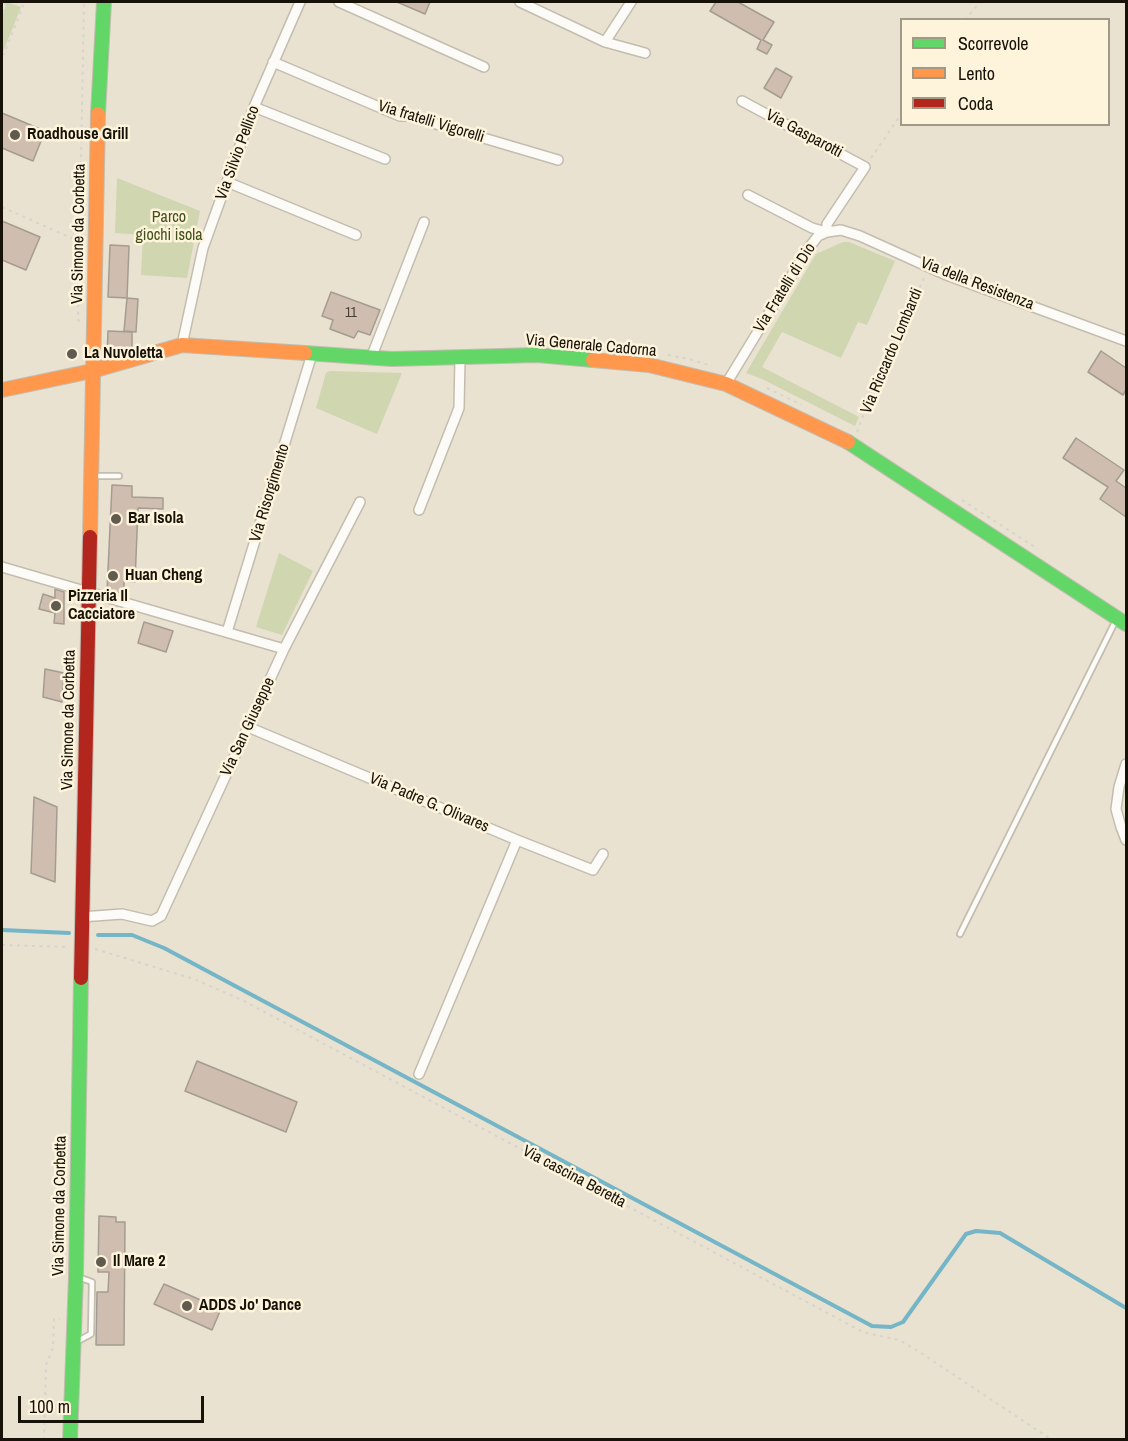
<!DOCTYPE html>
<html>
<head>
<meta charset="utf-8">
<style>
	body { margin:0 }
	#map { position:relative; width:1128px; height:1441px; overflow:hidden; background:#e9e2d1; font-family:"Archivo Narrow",sans-serif }
	canvas { display:block }
	.frame { position:absolute; inset:0; border:3px solid #161207; pointer-events:none }
	.legend { position:absolute; left:900px; top:18px; width:210px; height:108px; box-sizing:border-box; background:#fef3db; border:2px solid #a19986; margin:0; padding:8px 10px; list-style:none; font-size:18px; color:#161207 }
	.legend li { display:flex; align-items:center; gap:12px; height:30px }
	.legend b { width:30px; border:2px solid #a19986 }
	.scale { position:absolute; left:18px; top:1396px; width:186px; height:27px; box-sizing:border-box; border:3px solid #161207; border-top:0; padding-left:8px; font-size:18px; line-height:21px; white-space:nowrap; color:#161207; -webkit-text-stroke:4px #fef3db; paint-order:stroke }
</style>
</head>
<body>
<div id="map">
<canvas width="1128" height="1441"></canvas>
<div class="frame"></div>
<ul class="legend">
<li><b style="height:8px;background:#63d668"></b>Scorrevole</li>
<li><b style="height:8px;background:#ff974d"></b>Lento</li>
<li><b style="height:8px;background:#b3261e"></b>Coda</li>
</ul>
<div class="scale">100 m</div>
</div>
<script>
const context = document.querySelector('canvas').getContext('2d');
context.lineJoin = 'round';
function paint(path, color) {
  context.fillStyle = color;
  context.fill(path, 'evenodd');
}
function shape(rows) {
  const path = new Path2D();
  for (const r of rows) {
    path.moveTo(r[0], r[1]);
    for (let i = 2; i < r.length; i += 2) path.lineTo(r[i], r[i + 1]);
  }
  return path;
}
function stroke(path, color, width, dash) {
  context.strokeStyle = color;
  context.lineWidth = width;
  context.lineCap = dash ? 'butt' : 'round';
  context.setLineDash(dash || []);
  context.stroke(path);
}
function drawText(font, color, halo, rows, align = 'center') {
  context.font = font + ' "Archivo Narrow",sans-serif';
  context.lineWidth = 5;
  context.setLineDash([]);
  context.textBaseline = 'middle';
  context.strokeStyle = halo;
  context.fillStyle = color;
  for (const [text, x, y, turn = 0] of rows) {
    context.save();
    context.translate(x, y);
    context.rotate((+turn || 0) * Math.PI / 180);
    context.textAlign = isNaN(turn) ? turn : align;
    if (halo) context.strokeText(text, 0, 0);
    context.fillText(text, 0, 0);
    context.restore();
  }
}
const green = shape([
	[7,2,21,7,3,52,2,17],
	[117,178,200,211,187,278,141,275,143,235,115,233],
	[843,242,849,242,895,261,867,325,858,322,841,358,782,332,762,367,859,417,855,426,762,379,746,373,816,254],
	[330,371,402,373,377,434,316,408,326,373],
	[279,553,313,571,282,635,256,627]
]);
const stream = shape([
	[2,930,69,933],
	[98,935,132,935,164,948,872,1326,891,1327,903,1322,966,1234,976,1231,1000,1233,1126,1308]
]);
const building = shape([
	[397,2,430,2,425,14,397,2],
	[716,2,738,2,774,22,763,40,772,45,767,54,757,49,761,40,710,11,716,2],
	[776,68,792,77,781,98,764,88,776,68],
	[2,113,45,131,33,161,2,148,2,113],
	[2,221,40,237,26,270,2,260,2,221],
	[110,245,129,246,127,298,108,297,110,245],
	[331,292,380,310,370,335,358,331,354,338,330,329,333,320,322,316,331,292],
	[127,298,138,299,136,332,124,331,127,298],
	[108,331,132,332,132,350,107,356,108,331],
	[1101,351,1126,368,1126,390,1123,395,1088,372,1101,351],
	[1076,438,1124,470,1116,481,1126,488,1126,517,1100,499,1108,487,1063,458,1076,438],
	[112,485,132,486,132,497,163,498,163,509,138,508,135,582,124,581,124,593,107,591,112,485],
	[55,589,64,592,64,624,54,623,55,613,39,609,43,594,55,598,55,589],
	[144,622,173,631,166,652,138,643,144,622],
	[45,669,64,673,62,702,43,697,45,669],
	[34,797,57,807,55,882,31,873,34,797],
	[197,1061,297,1102,286,1132,185,1091,197,1061],
	[99,1216,116,1217,116,1222,125,1222,124,1345,96,1345,97,1292,108,1292,109,1272,98,1272,99,1216],
	[164,1284,221,1309,212,1330,154,1304,164,1284]
]);
const path = shape([
	[2,12,6,2],
	[965,20,980,2],
	[2,53,4,54,23,6,16,2],
	[871,158,902,113],
	[2,207,78,241],
	[80,321,78,320,84,2],
	[668,355,689,359,712,366],
	[767,388,802,405],
	[857,432,872,392,924,278],
	[962,500,1038,549],
	[2,945,68,947],
	[95,949,194,979,244,1001,863,1332,899,1340,918,1351,1052,1440],
	[44,1440,46,1365,53,1348,54,1319,60,1319]
]);
const lane = shape([
	[92,476,119,476],
	[960,934,1116,620],
	[78,1341,91,1334,92,1282,78,1277]
]);
const street = shape([
	[339,2,484,67],
	[520,2,605,42,631,2],
	[605,42,645,53],
	[273,62,400,116,409,116,558,160],
	[254,107,385,159],
	[227,182,356,235],
	[748,195,812,228,827,232,841,230,860,236,944,274,1126,341],
	[182,345,203,248,254,107,300,2],
	[371,358,424,222],
	[726,384,808,249,818,236,827,232,827,224,865,167,742,101],
	[419,510,459,408,460,358],
	[2,567,284,649,161,916,152,921,122,914,81,917],
	[227,632,312,354],
	[284,649,360,502],
	[248,727,517,840,593,870,603,854],
	[1126,764,1119,787,1116,809,1121,827,1126,840],
	[419,1074,517,840]
]);
const fast = shape([
	[98,114,104,2],
	[305,353,392,359,537,355,593,360],
	[848,442,1126,624],
	[70,1440,76,1276,81,978]
]);
const slow = shape([
	[593,360,649,365,726,384,848,442],
	[2,390,92,371,182,345,305,353],
	[90,537,98,114]
]);
const jam = shape([
	[81,978,90,537]
]);
const markers = [
	[15,135,6,"#605b4e"],
	[72,354,6,"#605b4e"],
	[116,519,6,"#605b4e"],
	[113,576,6,"#605b4e"],
	[56,606,6,"#605b4e"],
	[101,1262,6,"#605b4e"],
	[187,1306,6,"#605b4e"]
];
const numberNames = [
	["11",351,313]
];
const streetNames = [
	["Via fratelli Vigorelli",431,122,17],
	["Via Gasparotti",804,134,28],
	["Via Silvio Pellico",238,153,-70],
	["Via Simone da Corbetta",79,234,-89],
	["Via della Resistenza",977,284,21],
	["Via Fratelli di Dio",785,288,-58],
	["Via Generale Cadorna",591,346,5],
	["Via Riccardo Lombardi",892,351,-67],
	["Via Risorgimento",270,493,-73],
	["Via Simone da Corbetta",69,720,-89],
	["Via San Giuseppe",248,727,-65],
	["Via Padre G. Olivares",429,803,23],
	["Via cascina Beretta",574,1177,28],
	["Via Simone da Corbetta",60,1206,-89]
];
const poiNames = [
	["Roadhouse Grill",27,135],
	["La Nuvoletta",84,354],
	["Bar Isola",128,519],
	["Huan Cheng",125,576],
	["Pizzeria Il",68,597],
	["Cacciatore",68,615],
	["Il Mare 2",113,1262],
	["ADDS Jo' Dance",199,1306]
];
const parkNames = [
	["Parco",169,218],
	["giochi isola",169,236]
];
paint(green, '#cfd6b0');
stroke(stream, '#74b5c7', 4);
paint(building, '#cfbeaf');
stroke(building, '#a49c91', 1.5);
stroke(lane, '#c3bdb0', 8);
stroke(street, '#c3bdb0', 12);
stroke(fast, '#c3bdb0', 16);
stroke(slow, '#c3bdb0', 16);
stroke(jam, '#c3bdb0', 16);
stroke(path, '#d7d4cf', 2, [3, 4.5]);
stroke(lane, '#fcfbf8', 4.5);
stroke(street, '#fcfbf8', 9);
stroke(fast, '#63d668', 14);
stroke(slow, '#ff974d', 14);
stroke(jam, '#b3261e', 14);
for (const [x, y, r, color] of markers) {
  const dot = new Path2D();
  dot.arc(x, y, r, 0, 2 * Math.PI);
  context.fillStyle = color;
  context.fill(dot);
  stroke(dot, '#fef3db', 2);
}
drawText('14px', '#443d31', null, numberNames);
drawText('16px', '#161207', '#fef3db', streetNames);
drawText('bold 16px', '#161207', '#fef3db', poiNames, 'left');
drawText('16px', '#41511c', '#fef3db', parkNames);
</script>
</body>
</html>
